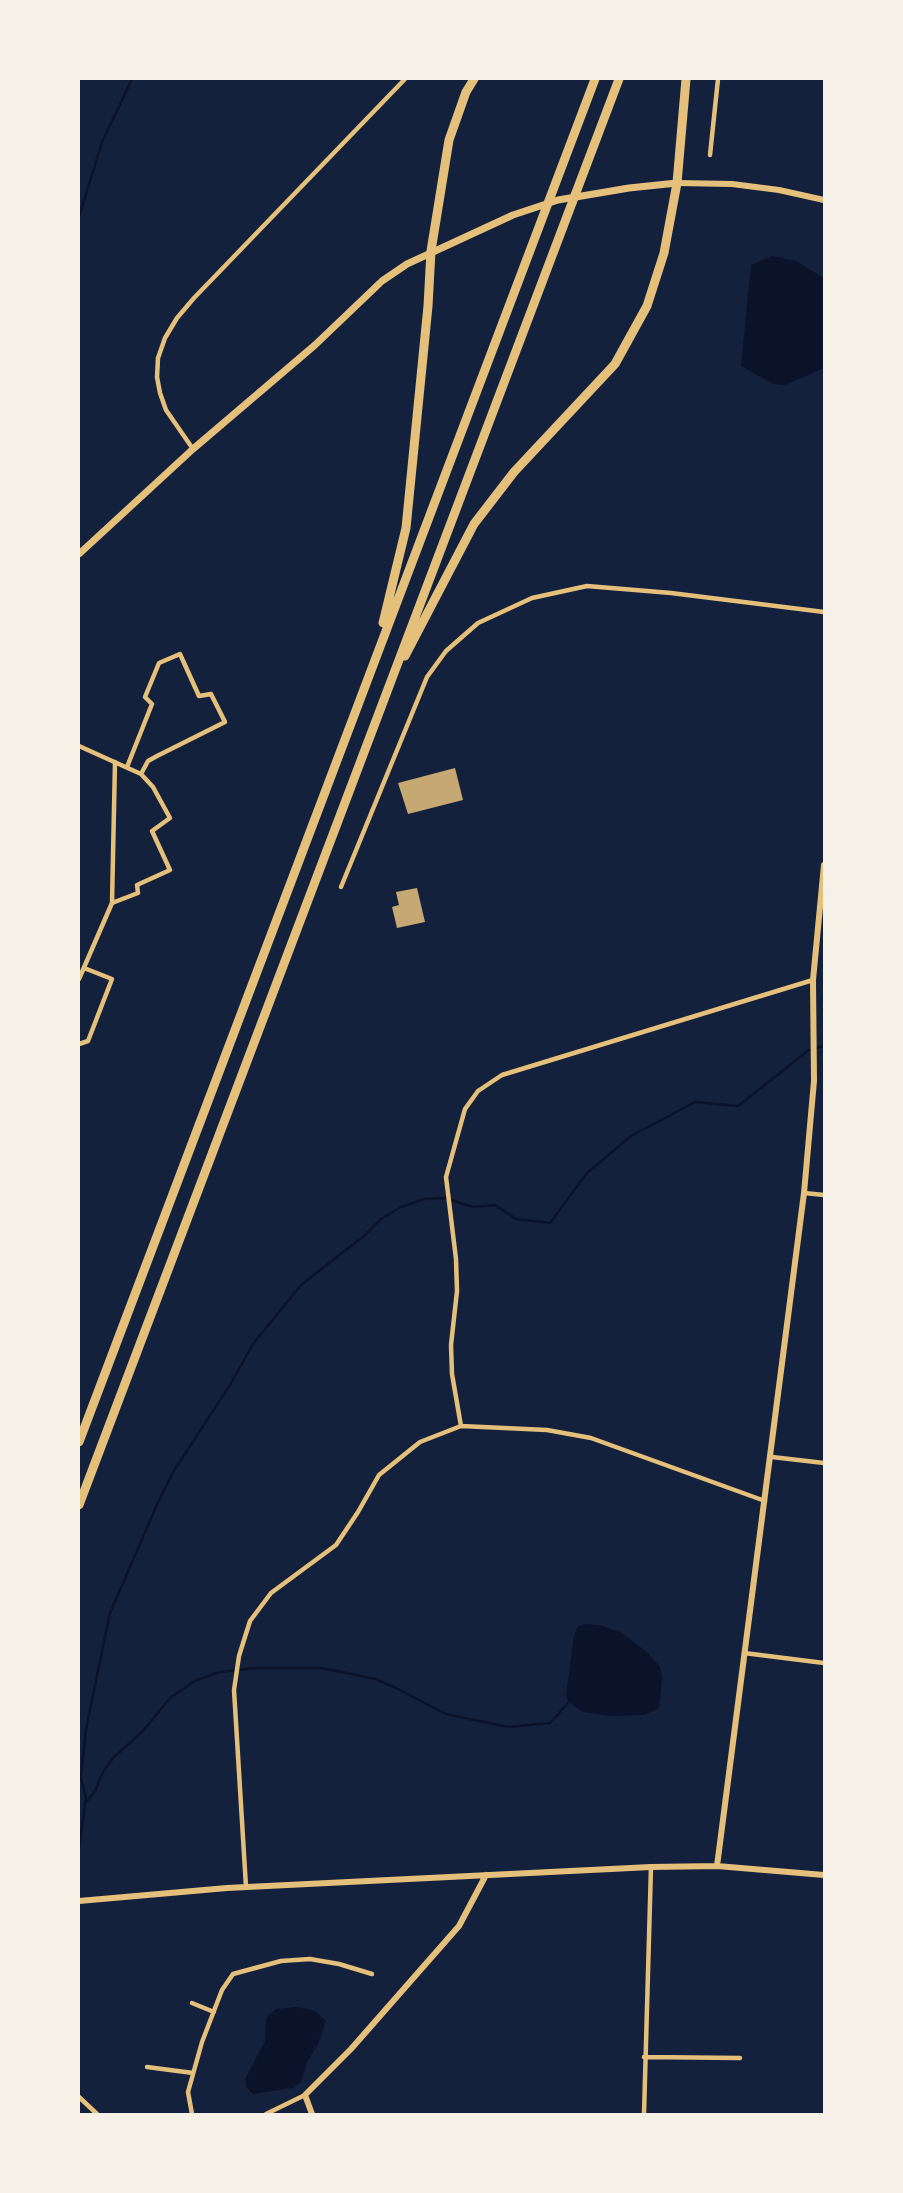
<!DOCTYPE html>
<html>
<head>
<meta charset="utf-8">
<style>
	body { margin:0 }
	#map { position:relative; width:903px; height:2193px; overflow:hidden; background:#14213d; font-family:"Source Sans 3",sans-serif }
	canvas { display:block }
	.frame { position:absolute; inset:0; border:80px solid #f6f1e7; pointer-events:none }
</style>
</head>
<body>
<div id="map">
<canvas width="903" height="2193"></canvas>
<div class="frame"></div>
</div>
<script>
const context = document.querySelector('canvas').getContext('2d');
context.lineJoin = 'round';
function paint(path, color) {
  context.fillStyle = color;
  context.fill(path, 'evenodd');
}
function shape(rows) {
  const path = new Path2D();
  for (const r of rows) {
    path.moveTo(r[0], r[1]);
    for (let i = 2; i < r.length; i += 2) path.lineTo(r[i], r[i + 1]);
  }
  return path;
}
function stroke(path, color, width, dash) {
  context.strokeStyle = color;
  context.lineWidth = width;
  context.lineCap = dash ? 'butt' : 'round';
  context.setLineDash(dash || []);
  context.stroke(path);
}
const water = shape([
	[772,256,796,261,824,278,824,368,785,385,773,384,741,366,751,265],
	[584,1624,600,1625,622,1633,648,1653,660,1667,662,1677,659,1708,644,1715,611,1716,582,1712,568,1701,566,1696,574,1636,577,1627],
	[297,2007,315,2011,326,2021,318,2044,307,2062,303,2077,300,2083,292,2088,253,2094,246,2087,245,2079,265,2041,266,2018,276,2009]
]);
const stream = shape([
	[79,217,102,142,132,79],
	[79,1771,86,1798,79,1848],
	[81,1775,86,1729,110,1613,156,1507,173,1472,230,1385,253,1344,301,1285,365,1235,381,1219,401,1207,425,1199,445,1198,473,1207,495,1205,516,1219,550,1223,587,1173,631,1136,695,1102,738,1106,809,1050,824,1046],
	[84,1805,95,1791,103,1772,113,1758,143,1731,170,1698,195,1681,219,1672,256,1668,321,1668,347,1673,375,1679,396,1688,446,1714,508,1727,550,1723,570,1701]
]);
const building = shape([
	[455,768,463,800,408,814,398,783],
	[417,888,425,922,397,928,392,907,399,905,396,892]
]);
const minor = shape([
	[710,155,718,79],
	[193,449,166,410,160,393,157,377,158,358,165,338,177,318,194,298,405,79],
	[79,746,141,774,153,787,170,818,152,831,170,870,137,885,138,893,112,903],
	[127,767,152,704,145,697,159,663,180,654,199,696,211,694,225,722,157,756,148,761,141,774],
	[341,887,427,677,446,651,478,623,532,598,587,586,671,593,824,612],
	[79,979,112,903,115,762],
	[79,1044,88,1041,112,979,84,968],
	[804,1193,824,1195],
	[461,1426,452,1374,451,1345,457,1291,456,1259,446,1177,465,1109,478,1091,502,1075,813,980],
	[772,1457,824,1463],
	[744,1653,824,1663],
	[246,1887,234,1690,239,1656,250,1621,271,1593,336,1545,358,1512,379,1475,420,1442,461,1426,547,1430,591,1438,765,1501],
	[192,2003,214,2012],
	[644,2057,740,2058],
	[147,2067,193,2073],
	[79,2097,97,2114],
	[192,2114,188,2092,202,2042,222,1990,233,1974,281,1961,310,1959,339,1964,372,1974],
	[266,2114,305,2095],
	[644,2114,651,1867]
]);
const tertiary = shape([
	[717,1866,804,1193,814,1081,813,980,824,865],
	[79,1901,227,1888,651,1867,717,1866,824,1875],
	[312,2114,305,2095,351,2049,459,1926,486,1875]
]);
const secondary = shape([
	[677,183,732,184,779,190,824,200]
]);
const primary = shape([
	[79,554,193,449,315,345,382,281,407,264,513,215,558,200,629,188,677,183]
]);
const motorway = shape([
	[383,623,406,528,428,306,431,251,449,140,466,92,474,79],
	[405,656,474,524,514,472,615,364,647,306,664,253,677,183,686,79],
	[79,1442,595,79],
	[79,1505,619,79]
]);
paint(water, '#0b132b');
stroke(stream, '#0b132b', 2.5);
paint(building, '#c6a872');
stroke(minor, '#e5c07b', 4.5);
stroke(tertiary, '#e5c07b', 6);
stroke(secondary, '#e5c07b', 6);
stroke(primary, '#e5c07b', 7);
stroke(motorway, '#e5c07b', 9);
</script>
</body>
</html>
